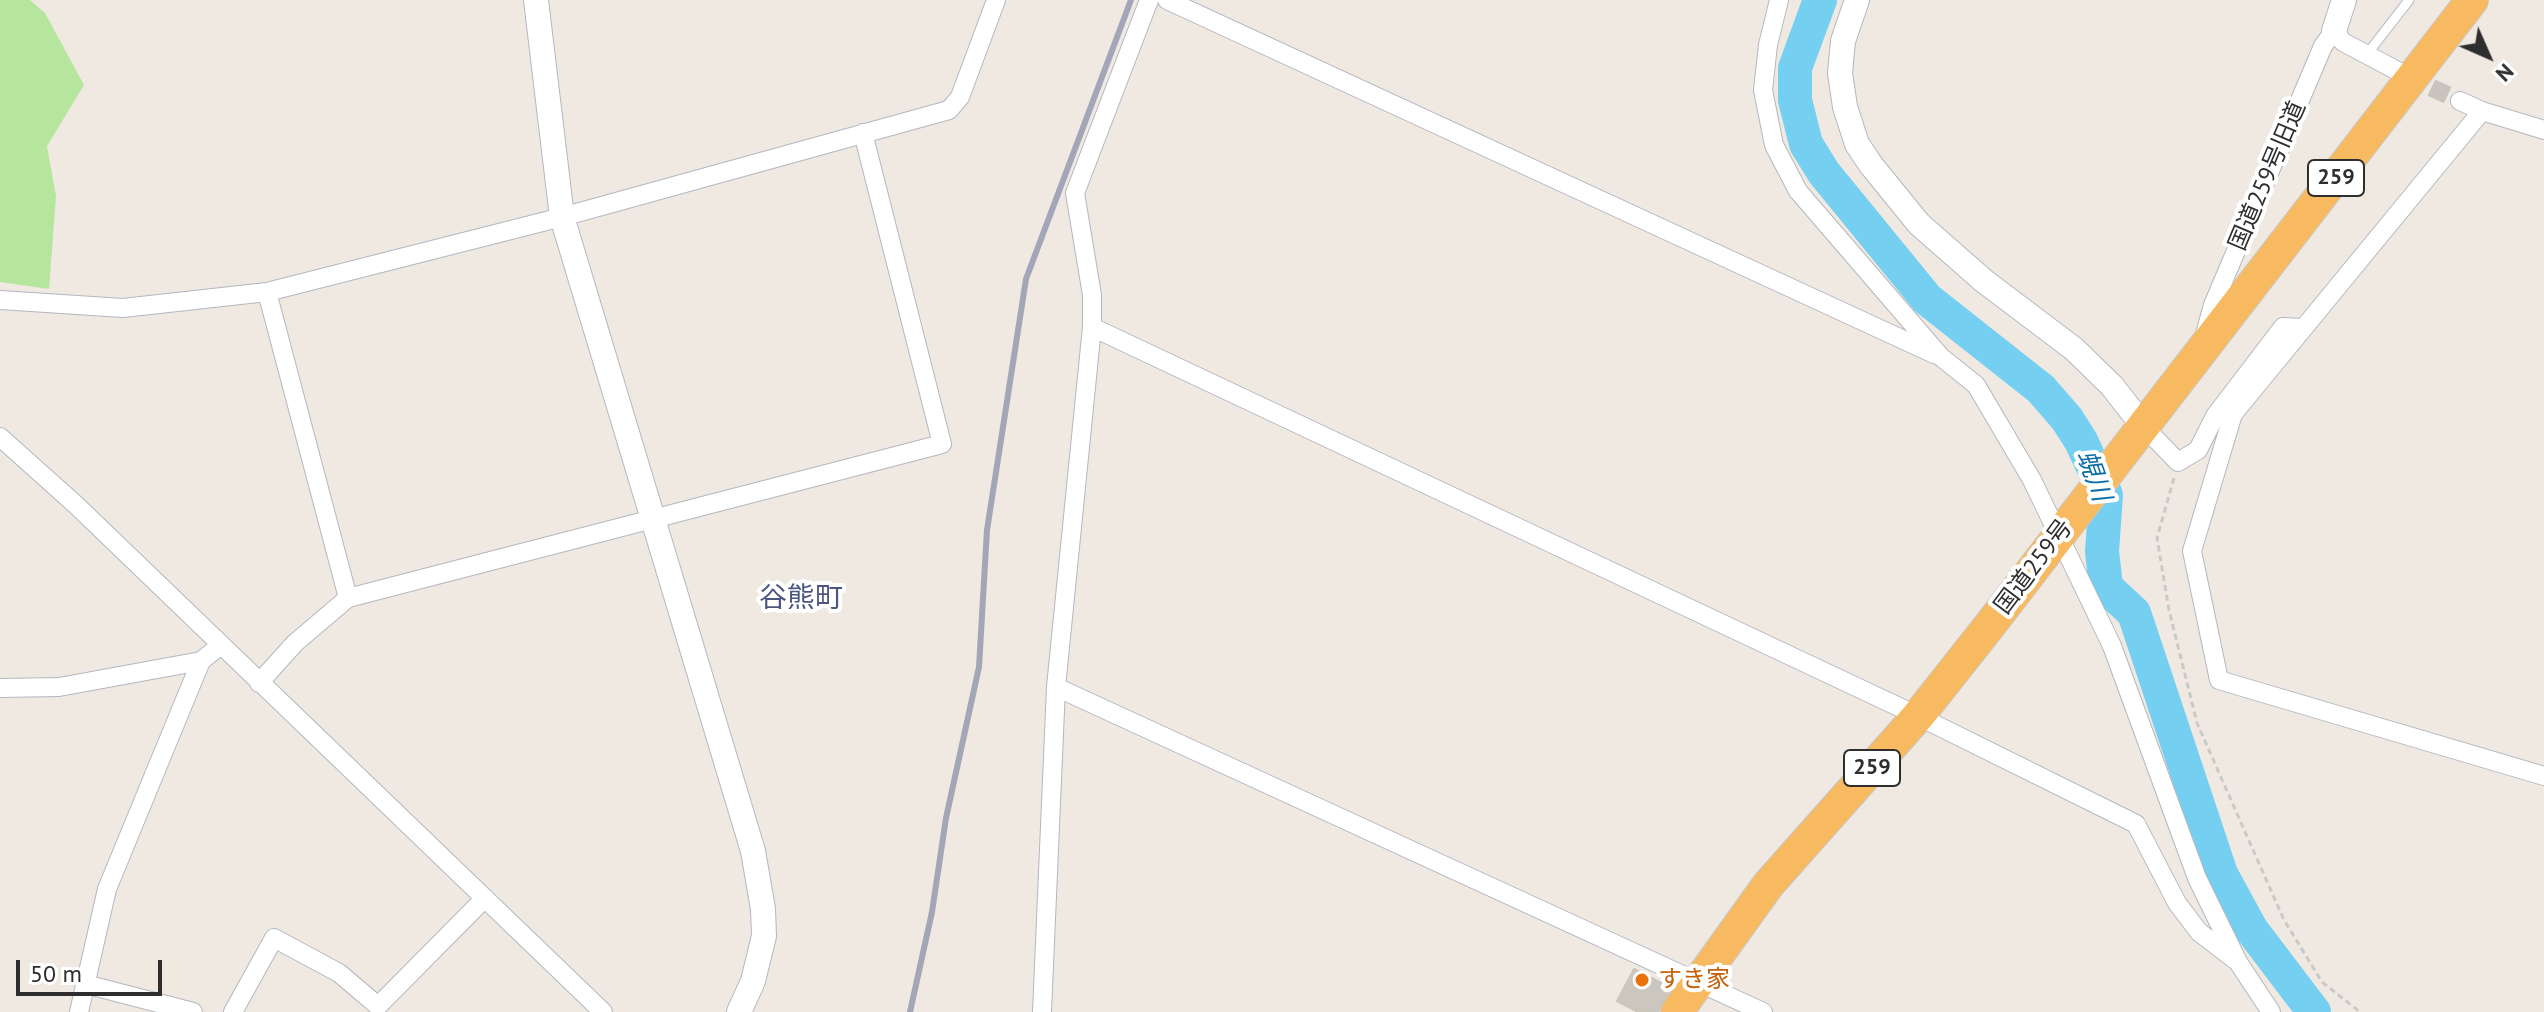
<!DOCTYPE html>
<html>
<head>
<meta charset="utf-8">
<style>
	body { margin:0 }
	#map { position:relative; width:2544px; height:1012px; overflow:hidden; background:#efe9e1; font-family:"PT Sans",sans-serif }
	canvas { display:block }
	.north { position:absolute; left:2448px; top:16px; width:80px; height:80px; -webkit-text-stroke:6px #fff; paint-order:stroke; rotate:135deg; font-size:22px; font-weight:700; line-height:32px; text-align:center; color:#2e2e2e }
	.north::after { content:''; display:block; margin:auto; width:28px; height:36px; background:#2e2e2e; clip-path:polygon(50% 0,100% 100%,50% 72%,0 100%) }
	.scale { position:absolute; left:16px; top:960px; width:146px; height:36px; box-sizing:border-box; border:4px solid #2e2e2e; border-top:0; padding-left:10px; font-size:24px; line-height:28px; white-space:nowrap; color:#2e2e2e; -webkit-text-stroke:6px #fff; paint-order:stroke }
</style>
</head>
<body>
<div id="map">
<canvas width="2544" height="1012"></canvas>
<div class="north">N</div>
<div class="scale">50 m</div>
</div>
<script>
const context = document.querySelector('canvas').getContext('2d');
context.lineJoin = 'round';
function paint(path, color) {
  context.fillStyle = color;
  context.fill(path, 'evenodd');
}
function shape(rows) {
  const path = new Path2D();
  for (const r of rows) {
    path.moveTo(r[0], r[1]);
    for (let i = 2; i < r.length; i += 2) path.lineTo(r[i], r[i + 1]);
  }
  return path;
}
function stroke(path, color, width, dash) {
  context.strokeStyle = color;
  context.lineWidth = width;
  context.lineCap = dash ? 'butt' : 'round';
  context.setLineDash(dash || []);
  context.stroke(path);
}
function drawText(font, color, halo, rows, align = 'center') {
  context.font = font + ' "PT Sans","Noto Sans JP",sans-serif';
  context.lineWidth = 8;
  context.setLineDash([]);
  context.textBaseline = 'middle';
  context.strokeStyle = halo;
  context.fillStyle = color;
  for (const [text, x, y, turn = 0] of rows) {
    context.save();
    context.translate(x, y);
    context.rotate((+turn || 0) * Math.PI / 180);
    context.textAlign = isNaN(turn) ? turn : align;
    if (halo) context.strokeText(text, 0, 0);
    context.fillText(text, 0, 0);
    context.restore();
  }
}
const green = shape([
	[0,0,30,0,45,13,84,85,47,146,56,196,49,289,0,282]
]);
const river = shape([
	[1820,0,1795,68,1795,100,1806,144,1824,173,1927,299,2041,389,2067,419,2081,441,2106,495,2102,551,2106,587,2134,613,2221,874,2251,929,2314,1012]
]);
const building = shape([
	[1634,969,1671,988,1658,1012,1638,1012,1617,1001,1634,969]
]);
const minorTunnel = shape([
	[2407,76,2460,101]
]);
const path = shape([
	[2174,478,2157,538,2169,610,2197,723,2284,920,2322,982,2360,1012]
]);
const service = shape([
	[2368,53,2409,0]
]);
const minor = shape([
	[1167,0,1934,354],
	[1779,0,1768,45,1763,90,1774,145,1798,191,1941,357,1976,385,2032,480,2112,646,2197,878,2238,962,2271,1012],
	[2460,101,2482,111,2544,130],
	[2482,111,2233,414,2192,551,2219,680,2544,776],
	[267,292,348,598],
	[0,300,123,308,267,292,562,217,949,110,960,97,996,0],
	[1092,327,1918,716,2136,824,2177,903,2199,932,2238,962],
	[2205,334,2213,305,2323,46,2334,31,2343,42,2407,76],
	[2144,427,2178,462,2198,450,2215,416,2283,327,2301,328],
	[0,437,76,505,603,1012],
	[259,683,295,643,348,598,942,444,863,133],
	[1056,687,1763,1012],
	[0,688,59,687,201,661],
	[85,984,193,1012],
	[79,1012,107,889,201,661,221,645],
	[233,1012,274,938,339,973,378,1006,485,898],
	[1042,1012,1056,687,1092,327,1092,295,1075,193,1149,0]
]);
const tertiary = shape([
	[536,0,562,217,753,851,763,909,764,936,753,981,739,1012],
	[1857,0,1843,41,1840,73,1845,107,1857,144,1871,165,1919,224,1984,281,2074,349,2112,386,2144,427],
	[2334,31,2344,0]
]);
const trunk = shape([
	[1677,1012,1768,885,1918,716,1990,625,2472,0]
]);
const rail = shape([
	[910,1012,932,912,946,818,979,667,987,530,1026,279,1131,0]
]);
const markers = [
	[1642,980,8,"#e8710a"]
];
const shields = [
	[2336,178,56],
	[1872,768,56]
];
const shieldNames = [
	["259",2336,178],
	["259",1872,768]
];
const streetNames = [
	["国道259号旧道",2268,176,-67],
	["国道259号",2034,567,-53]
];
const foodNames = [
	["すき家",1658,980]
];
const waterNames = [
	["蜆川",2093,476,70]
];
const quarterNames = [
	["谷熊町",801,599]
];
paint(green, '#b6e59e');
stroke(river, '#75cff0', 34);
paint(building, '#cbc7bf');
stroke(building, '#cbc5ba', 2);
stroke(minorTunnel, '#c8c4bd', 18, [18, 9]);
stroke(service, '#b4b7c1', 11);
stroke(minor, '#b4b7c1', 20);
stroke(tertiary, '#b4b7c1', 26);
stroke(trunk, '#c9c9c9', 34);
stroke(path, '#c9c9c9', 3, [6, 4]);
stroke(service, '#fff', 9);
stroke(minor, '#fff', 18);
stroke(tertiary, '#fff', 24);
stroke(trunk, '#f8ba60', 32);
stroke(rail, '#a3a6b8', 6);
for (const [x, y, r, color] of markers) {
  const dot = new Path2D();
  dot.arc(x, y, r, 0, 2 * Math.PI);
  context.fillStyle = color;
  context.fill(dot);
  stroke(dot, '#fff', 3);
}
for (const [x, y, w] of shields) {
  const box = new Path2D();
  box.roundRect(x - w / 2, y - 18, w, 36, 6);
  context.fillStyle = '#fff';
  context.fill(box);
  stroke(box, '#2e2e2e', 2);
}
drawText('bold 22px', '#2e2e2e', null, shieldNames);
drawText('24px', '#2e2e2e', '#fff', streetNames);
drawText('24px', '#c56008', '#fff', foodNames, 'left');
drawText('italic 26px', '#0d6fa3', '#fff', waterNames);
drawText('28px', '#4d5680', '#fff', quarterNames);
</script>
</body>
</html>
